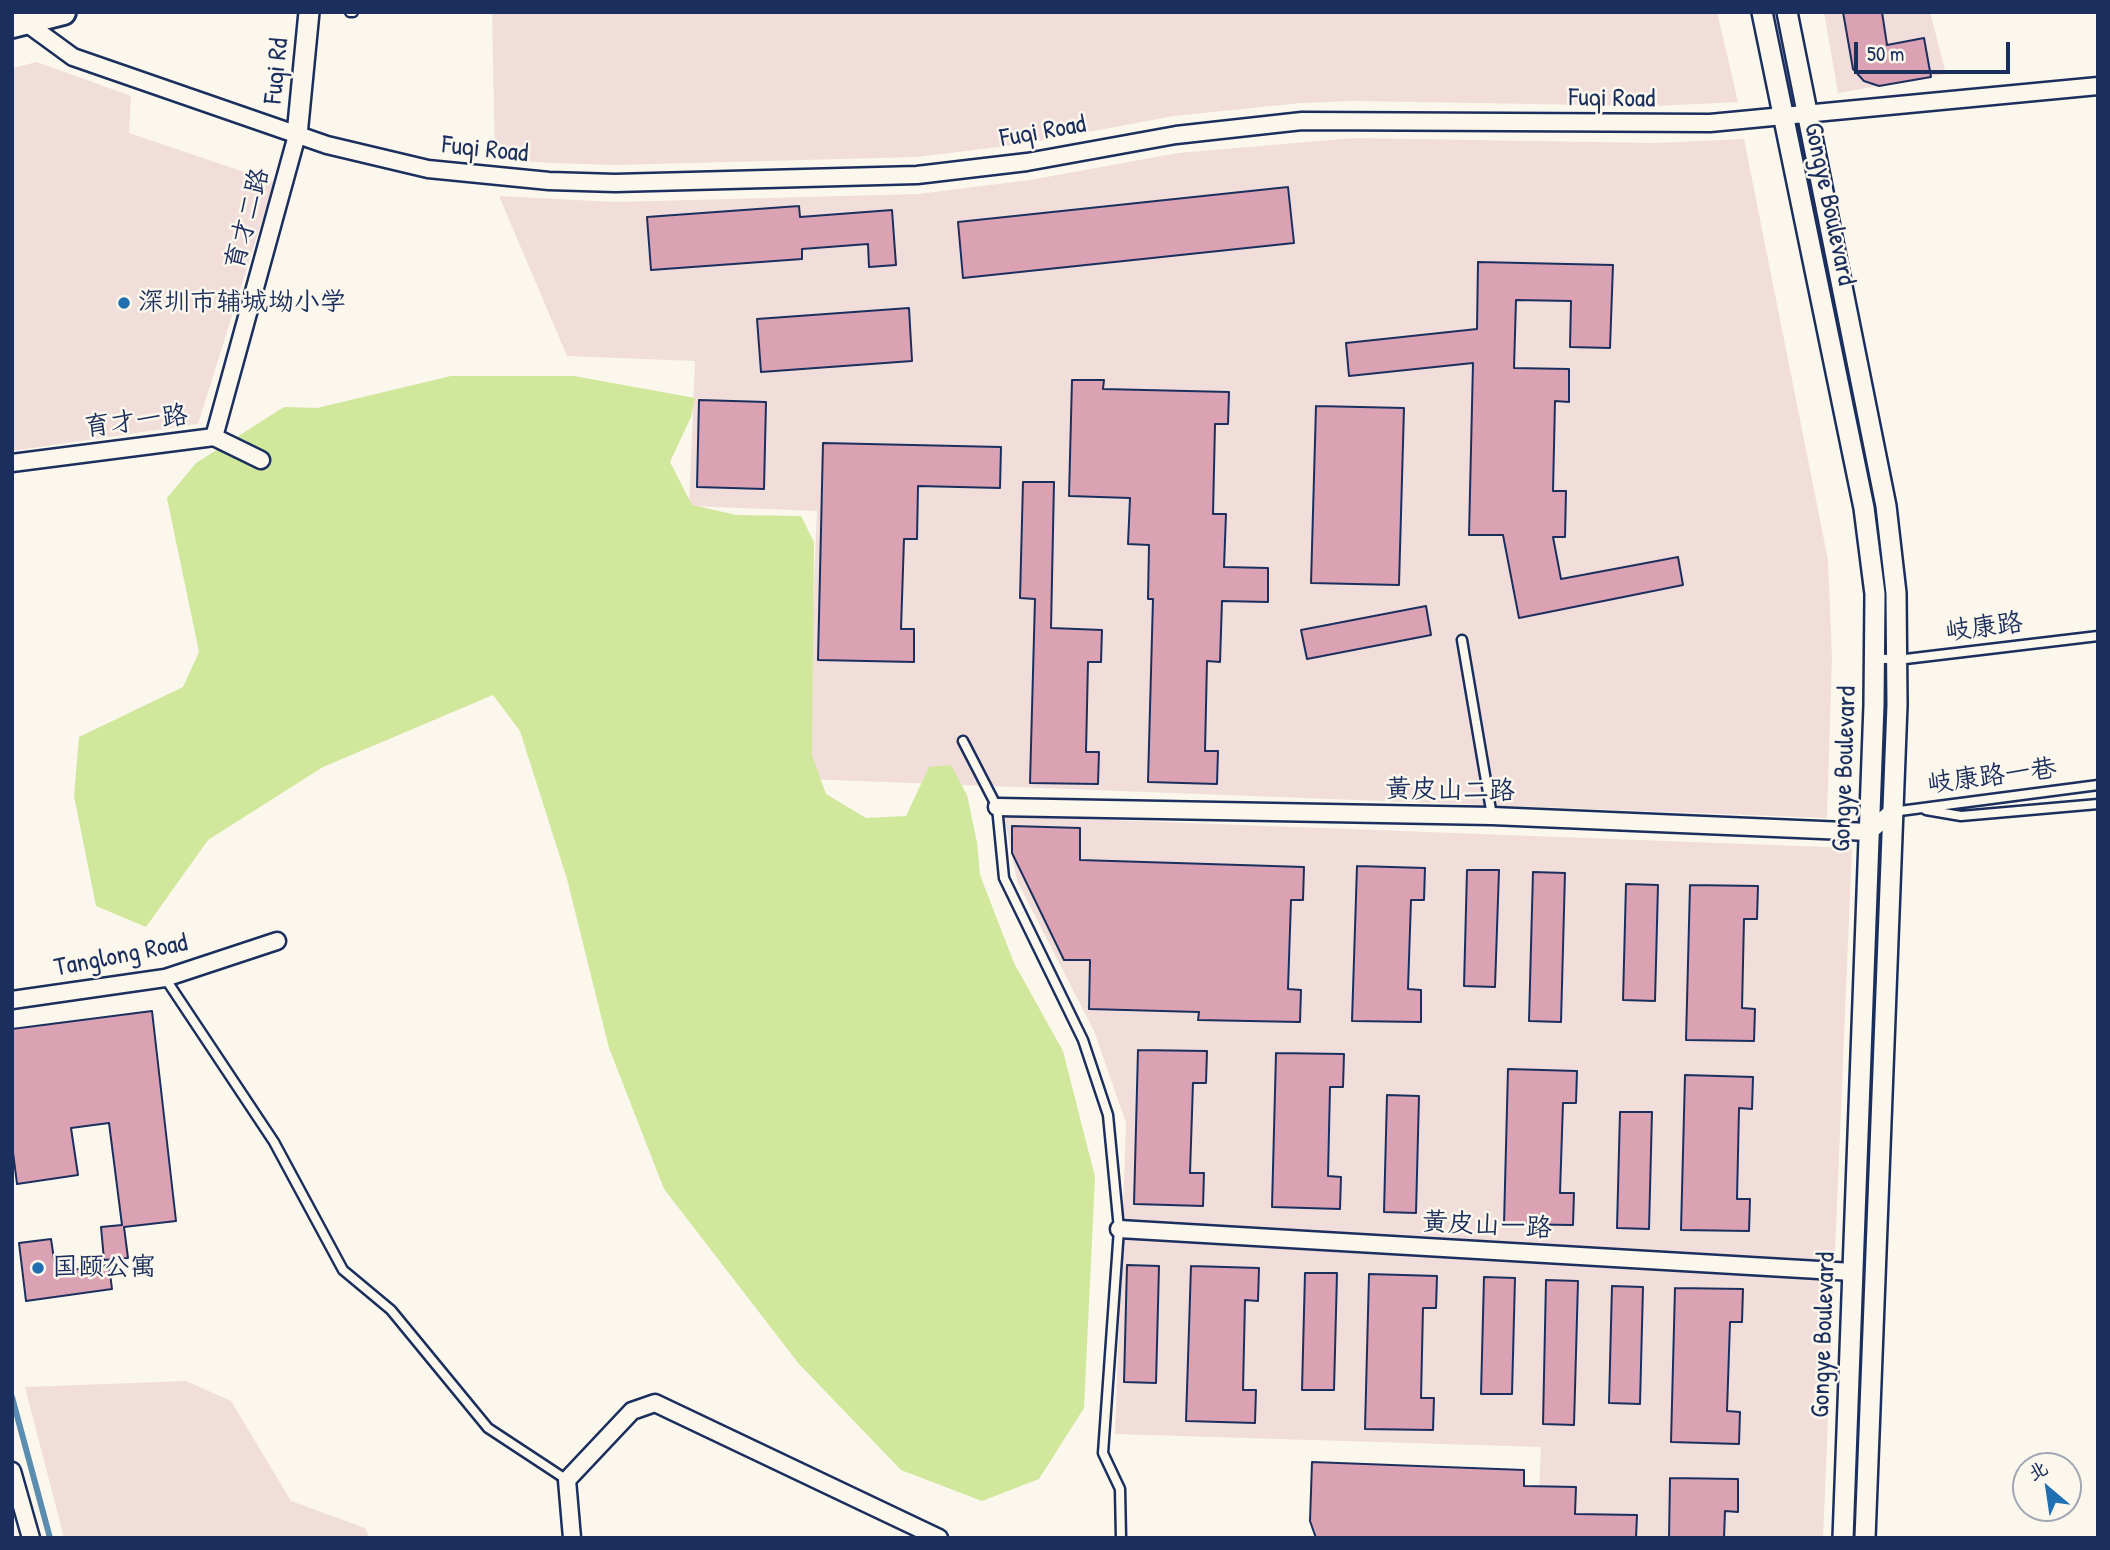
<!DOCTYPE html>
<html>
<head>
<meta charset="utf-8">
<style>
	body { margin:0 }
	#map { position:relative; width:2110px; height:1550px; overflow:hidden; background:#fbf7ec; font-family:"Patrick Hand","LXGW WenKai TC",sans-serif }
	canvas { display:block }
	.frame { position:absolute; inset:0; border:14px solid #1b2f5e; pointer-events:none }
	.north { position:absolute; left:2012px; top:1452px; width:70px; height:70px; box-sizing:border-box; background:#fbf7ec; border:2px solid #a1a7b3; border-radius:50%; rotate:331deg; font-size:19px; font-weight:700; line-height:28px; text-align:center; color:#1b2f5e }
	.north::after { content:''; display:block; margin:auto; width:24px; height:32px; background:#1f6fb2; clip-path:polygon(50% 0,100% 100%,50% 72%,0 100%) }
	.scale { position:absolute; left:1854px; top:42px; width:156px; height:32px; box-sizing:border-box; border:4px solid #1b2f5e; border-top:0; padding-left:9px; font-size:21px; line-height:24px; white-space:nowrap; color:#1b2f5e; -webkit-text-stroke:5px #fbf7ec; paint-order:stroke }
</style>
</head>
<body>
<div id="map">
<canvas width="2110" height="1550"></canvas>
<div class="frame"></div>
<div class="north">北</div>
<div class="scale">50 m</div>
</div>
<script>
const context = document.querySelector('canvas').getContext('2d');
context.lineJoin = 'round';
function paint(path, color) {
  context.fillStyle = color;
  context.fill(path, 'evenodd');
}
function shape(rows) {
  const path = new Path2D();
  for (const r of rows) {
    path.moveTo(r[0], r[1]);
    for (let i = 2; i < r.length; i += 2) path.lineTo(r[i], r[i + 1]);
  }
  return path;
}
function stroke(path, color, width, dash) {
  context.strokeStyle = color;
  context.lineWidth = width;
  context.lineCap = dash ? 'butt' : 'round';
  context.setLineDash(dash || []);
  context.stroke(path);
}
function drawText(font, color, halo, rows, align = 'center') {
  context.font = font + ' "Patrick Hand","LXGW WenKai TC",sans-serif';
  context.lineWidth = 5;
  context.setLineDash([]);
  context.textBaseline = 'middle';
  context.strokeStyle = halo;
  context.fillStyle = color;
  for (const [text, x, y, turn = 0] of rows) {
    context.save();
    context.translate(x, y);
    context.rotate((+turn || 0) * Math.PI / 180);
    context.textAlign = isNaN(turn) ? turn : align;
    if (halo) context.strokeText(text, 0, 0);
    context.fillText(text, 0, 0);
    context.restore();
  }
}
const built = shape([
	[492,12,1717,12,1738,102,1655,106,1353,101,1301,103,1174,116,1024,144,916,157,615,165,550,163,495,159],
	[1824,12,1930,12,1946,74,1838,93],
	[37,62,131,96,129,133,274,182,198,424,12,451,12,68],
	[1354,138,1655,143,1744,139,1828,560,1832,657,1827,818,806,779,817,511,689,506,695,361,567,356,499,196,615,202,918,194,1030,180,1178,153],
	[1004,816,1852,848,1823,1538,1537,1538,1541,1447,1115,1434,1126,1123,1094,1031,1017,881],
	[186,1381,231,1401,291,1501,365,1528,370,1538,64,1538,25,1387]
]);
const green = shape([
	[451,376,574,376,695,398,691,417,670,462,692,505,736,515,801,516,814,542,812,755,826,794,866,818,906,816,929,767,951,765,967,795,977,842,980,875,1014,963,1063,1051,1095,1177,1084,1408,1039,1479,982,1501,901,1470,799,1364,664,1189,609,1048,567,879,520,731,493,695,323,767,208,840,146,927,96,906,74,796,79,737,183,687,199,652,167,498,196,463,284,407,317,408]
]);
const stream = shape([
	[12,1397,50,1538]
]);
const building = shape([
	[1843,12,1882,12,1887,45,1924,38,1931,77,1879,86,1864,81,1853,69,1843,12],
	[1288,187,1294,243,963,278,958,222,1288,187],
	[799,206,800,217,892,210,896,265,869,267,868,244,802,249,802,259,651,270,647,217,799,206],
	[1478,262,1613,265,1610,348,1570,347,1571,301,1516,300,1514,368,1569,369,1569,402,1555,401,1553,491,1566,491,1565,537,1553,537,1561,579,1678,557,1683,585,1519,618,1503,535,1469,535,1473,363,1349,376,1346,343,1477,329,1478,262],
	[909,308,912,361,761,372,757,319,909,308],
	[1072,380,1104,380,1103,389,1229,392,1228,424,1215,424,1213,514,1226,514,1224,567,1268,568,1268,602,1222,601,1220,662,1207,661,1205,751,1218,751,1217,784,1148,782,1153,599,1148,599,1149,545,1128,544,1130,498,1069,496,1072,380],
	[699,400,766,402,764,489,697,487,699,400],
	[1316,406,1404,408,1399,585,1311,583,1316,406],
	[823,443,1001,447,1000,488,918,486,917,539,904,539,901,629,914,629,914,662,818,660,823,443],
	[1023,482,1054,482,1051,628,1102,630,1101,662,1088,662,1086,752,1099,752,1098,784,1030,783,1035,599,1020,598,1023,482],
	[1426,606,1431,635,1307,659,1301,630,1426,606],
	[1012,826,1080,828,1080,860,1304,867,1303,900,1291,900,1288,989,1301,990,1300,1022,1198,1020,1199,1012,1089,1009,1090,960,1064,960,1012,853,1012,826],
	[1357,866,1425,868,1424,900,1411,900,1408,989,1421,990,1421,1022,1352,1021,1357,866],
	[1467,870,1499,870,1495,987,1464,986,1467,870],
	[1533,872,1565,873,1561,1022,1529,1021,1533,872],
	[1626,884,1658,885,1655,1001,1623,1000,1626,884],
	[1690,885,1758,886,1757,919,1744,919,1742,1008,1755,1009,1754,1041,1686,1040,1690,885],
	[152,1011,176,1221,124,1227,128,1258,104,1260,101,1227,122,1225,109,1123,71,1128,78,1175,17,1184,12,1144,12,1029,152,1011],
	[1138,1050,1207,1051,1206,1083,1193,1083,1190,1173,1204,1173,1203,1206,1134,1204,1138,1050],
	[1276,1053,1344,1054,1343,1087,1330,1087,1328,1176,1341,1177,1340,1209,1272,1207,1276,1053],
	[1508,1069,1577,1071,1576,1103,1563,1103,1560,1193,1574,1193,1573,1225,1504,1224,1508,1069],
	[1685,1075,1753,1077,1752,1109,1739,1108,1737,1199,1750,1199,1749,1231,1681,1230,1685,1075],
	[1387,1095,1419,1096,1416,1213,1384,1212,1387,1095],
	[1620,1112,1652,1112,1649,1229,1617,1228,1620,1112],
	[51,1239,56,1272,109,1265,112,1289,26,1301,19,1243,51,1239],
	[1127,1265,1159,1266,1156,1383,1124,1382,1127,1265],
	[1191,1266,1259,1268,1258,1301,1245,1300,1243,1390,1256,1390,1255,1423,1186,1421,1191,1266],
	[1305,1273,1337,1273,1334,1390,1302,1390,1305,1273],
	[1369,1274,1437,1276,1436,1308,1423,1308,1421,1398,1434,1398,1433,1430,1365,1429,1369,1274],
	[1484,1277,1515,1278,1512,1394,1481,1394,1484,1277],
	[1546,1280,1578,1281,1574,1425,1543,1424,1546,1280],
	[1612,1286,1643,1287,1640,1404,1609,1403,1612,1286],
	[1675,1288,1743,1289,1742,1322,1730,1322,1727,1411,1740,1412,1739,1444,1671,1442,1675,1288],
	[1312,1462,1524,1470,1524,1486,1576,1487,1575,1514,1637,1515,1636,1538,1316,1538,1310,1521,1312,1462],
	[1670,1478,1738,1479,1738,1512,1725,1511,1724,1538,1669,1538,1670,1478]
]);
const service = shape([
	[350,12,353,12],
	[1462,640,1492,816],
	[1875,658,1897,660,2098,636],
	[963,741,997,807,1004,878,1083,1040,1108,1115,1119,1229,1103,1453,1120,1489,1121,1538],
	[1926,810,1961,816,2098,804],
	[1892,812,2098,785],
	[165,978,274,1142,343,1270,391,1310,488,1428,567,1480]
]);
const minor = shape([
	[25,22,73,57,327,145,428,169,549,181,615,183,917,175,1027,162,1176,135,1302,121,1710,123,2098,86],
	[214,437,297,135],
	[12,463,214,437,261,460],
	[997,807,1492,816,1869,832,1892,812],
	[12,1000,165,978,277,941],
	[1119,1229,1853,1272],
	[12,1471,31,1538],
	[572,1538,567,1480,632,1411,655,1403,939,1538]
]);
const tertiary = shape([
	[1762,12,1864,508,1875,594,1874,705,1843,1538],
	[1787,12,1886,506,1896,593,1897,705,1865,1538],
	[297,135,309,12]
]);
const primary = shape([
	[12,25,63,12]
]);
const markers = [
	[124,303,7,"#1f6fb2"],
	[38,1268,7,"#1f6fb2"]
];
const streetNames = [
	["Fuqi Rd",277,71,-84],
	["Fuqi Road",1612,99,1],
	["Fuqi Road",1043,132,-10],
	["Fuqi Road",485,150,6],
	["Gongye Boulevard",1829,204,78],
	["育才二路",248,219,-75],
	["育才一路",136,422,-7],
	["岐康路",1984,628,-7],
	["Gongye Boulevard",1845,769,-88],
	["岐康路一巷",1992,777,-7],
	["黄皮山二路",1450,791,1],
	["Tanglong Road",121,956,-11],
	["黄皮山一路",1487,1226,3],
	["Gongye Boulevard",1824,1335,-88]
];
const poiNames = [
	["深圳市辅城坳小学",138,303],
	["国颐公寓",52,1268]
];
paint(built, '#f1dedb');
paint(green, '#d1e79c');
stroke(stream, '#5b8db0', 6);
paint(building, '#daa2b3');
stroke(building, '#1b2f5e', 2);
stroke(service, '#1b2f5e', 13);
stroke(minor, '#1b2f5e', 21);
stroke(tertiary, '#1b2f5e', 24);
stroke(primary, '#1b2f5e', 30);
stroke(service, '#fbf7ec', 8);
stroke(minor, '#fbf7ec', 16);
stroke(tertiary, '#fbf7ec', 19);
stroke(primary, '#fbf7ec', 24);
for (const [x, y, r, color] of markers) {
  const dot = new Path2D();
  dot.arc(x, y, r, 0, 2 * Math.PI);
  context.fillStyle = color;
  context.fill(dot);
  stroke(dot, '#fbf7ec', 2.5);
}
drawText('26px', '#1b2f5e', '#fbf7ec', streetNames);
drawText('26px', '#1b2f5e', '#fbf7ec', poiNames, 'left');
</script>
</body>
</html>
